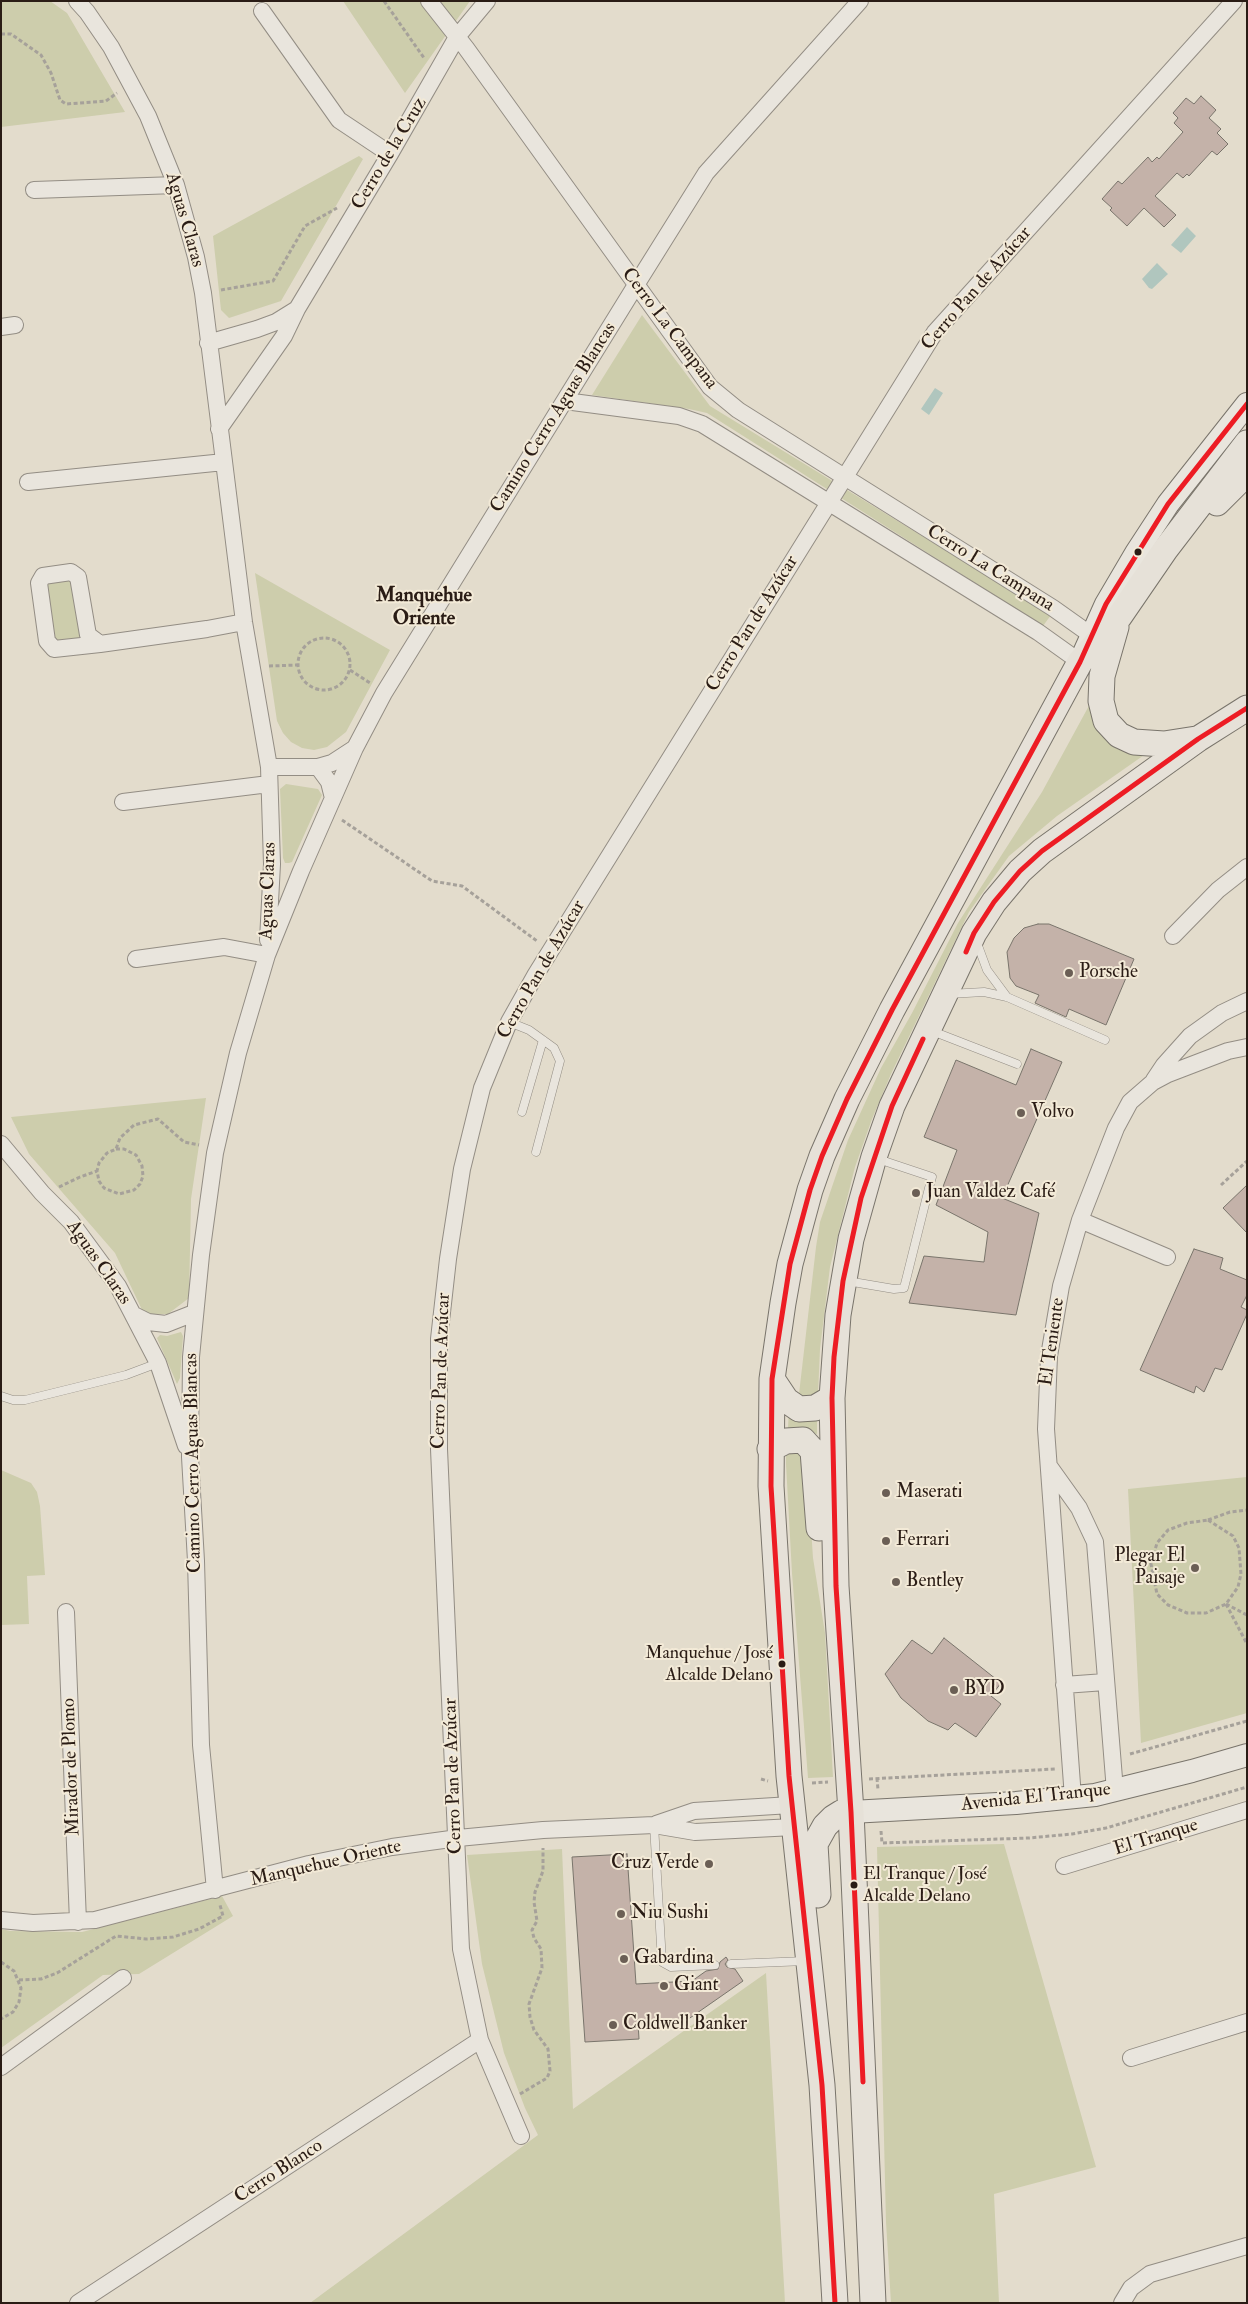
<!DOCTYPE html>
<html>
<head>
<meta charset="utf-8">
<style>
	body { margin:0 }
	#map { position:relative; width:1248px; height:2304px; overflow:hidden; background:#e3dccc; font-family:"IM FELL Double Pica",serif }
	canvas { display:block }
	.frame { position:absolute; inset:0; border:2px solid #2a1c15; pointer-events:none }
</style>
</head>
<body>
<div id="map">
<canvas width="1248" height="2304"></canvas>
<div class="frame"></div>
</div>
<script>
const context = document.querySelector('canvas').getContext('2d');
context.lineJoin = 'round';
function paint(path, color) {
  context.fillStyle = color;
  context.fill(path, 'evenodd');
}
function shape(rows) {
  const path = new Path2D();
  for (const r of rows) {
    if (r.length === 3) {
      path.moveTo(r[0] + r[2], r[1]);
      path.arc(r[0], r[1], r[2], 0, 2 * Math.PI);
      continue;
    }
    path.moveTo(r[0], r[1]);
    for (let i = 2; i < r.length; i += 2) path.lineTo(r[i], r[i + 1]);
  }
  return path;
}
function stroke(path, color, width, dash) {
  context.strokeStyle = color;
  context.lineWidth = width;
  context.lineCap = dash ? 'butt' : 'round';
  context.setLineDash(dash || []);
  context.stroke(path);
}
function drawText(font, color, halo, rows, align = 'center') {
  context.font = font + ' "IM FELL Double Pica",serif';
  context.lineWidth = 4;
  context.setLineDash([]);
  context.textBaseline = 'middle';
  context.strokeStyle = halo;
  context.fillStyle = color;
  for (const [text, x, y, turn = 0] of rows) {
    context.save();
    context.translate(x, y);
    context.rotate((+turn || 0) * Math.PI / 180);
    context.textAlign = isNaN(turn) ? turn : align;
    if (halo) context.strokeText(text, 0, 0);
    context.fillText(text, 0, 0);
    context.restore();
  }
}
const green = shape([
	[1,1,50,1,67,13,125,112,1,127],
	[343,1,470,1,405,93],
	[359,156,363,159,281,301,229,318,221,310,213,236],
	[642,315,710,406,1051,615,1043,626,707,413,689,409,592,395],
	[255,573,390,650,346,732,327,747,314,750,302,748,291,742,283,733,277,721],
	[69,577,73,581,81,636,78,640,56,643,45,584],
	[1091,702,1147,753,1057,816,1009,856,969,912,891,1074,872,1119,855,1167,830,1267,820,1349,818,1394,808,1402,799,1394,816,1247,820,1222,848,1140,881,1068,912,1013,958,923,1042,792],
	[286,784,318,789,322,795,292,862,289,863,285,863,283,858,280,789],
	[206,1098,191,1199,189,1298,168,1314,144,1314,115,1253,29,1154,11,1117],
	[181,1332,183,1336,180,1378,177,1384,157,1338,160,1335,167,1336],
	[789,1409,817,1417,817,1434,788,1428],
	[789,1448,806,1453,813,1558,825,1633,833,1777,808,1778,792,1573,786,1464,786,1453],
	[1,1470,31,1483,37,1492,40,1506,45,1575,27,1576,29,1624,1,1625],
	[1247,1477,1247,1713,1141,1743,1128,1489],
	[1004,1844,1096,2167,994,2194,999,2303,891,2303,886,2222,877,1847],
	[562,1849,573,2109,766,1973,785,2303,310,2303,538,2135,525,2108,504,2053,482,1964,467,1855],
	[222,1896,233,1916,139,1974,103,1975,1,2048,1,1929,10,1931,82,1932]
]);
const water = shape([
	[1187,227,1196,236,1181,253,1171,245],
	[1157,263,1168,274,1152,289,1149,288,1142,279],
	[935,388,943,393,929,415,921,409]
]);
const building = shape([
	[1201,96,1216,110,1209,118,1221,129,1217,133,1228,144,1217,155,1212,151,1189,176,1187,174,1183,178,1177,173,1155,196,1176,215,1164,227,1144,208,1127,226,1110,210,1112,208,1102,199,1118,181,1122,184,1148,157,1152,162,1157,157,1159,159,1183,132,1174,123,1178,118,1173,113,1186,98,1194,104,1201,96],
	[1038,924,1049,924,1134,959,1106,1025,1069,1009,1066,1017,1035,1003,1039,995,1016,986,1010,978,1007,952,1014,938,1024,928,1038,924],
	[1031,1049,1062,1062,1002,1198,1039,1213,1016,1315,909,1303,924,1256,984,1262,988,1232,936,1205,957,1150,924,1137,956,1060,1016,1085,1031,1049],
	[1247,1185,1247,1233,1223,1208,1247,1185],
	[1194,1249,1223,1258,1220,1269,1247,1280,1247,1295,1241,1307,1247,1310,1247,1314,1222,1370,1215,1368,1204,1392,1196,1386,1194,1393,1140,1370,1194,1249],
	[944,1638,1001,1683,991,1696,1001,1704,976,1737,955,1723,948,1730,928,1721,901,1698,885,1674,912,1640,932,1654,944,1638],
	[627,1854,636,1984,692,1981,706,1971,718,1969,720,1962,726,1957,728,1960,725,1964,727,1967,735,1969,743,1981,687,2020,638,2023,639,2039,585,2042,572,1857,627,1854]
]);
const path = shape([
	[384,1,424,58],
	[1,34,11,34,41,55,51,73,60,100,66,104,106,101,117,93],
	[221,290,273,281,305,226,337,208],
	[324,664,26],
	[269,666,298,665],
	[350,670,370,683],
	[342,820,432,881,462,886,537,941],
	[116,1149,124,1149,136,1155,142,1166,143,1176,140,1184,134,1190,119,1194,104,1188,99,1181,97,1171,99,1163,107,1153,116,1149,120,1138,134,1125,158,1119,184,1142,199,1145],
	[1221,1185,1247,1161],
	[59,1187,80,1177,97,1171],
	[1208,1520,1233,1536,1239,1548,1241,1574,1238,1587,1226,1604,1206,1613,1187,1613,1168,1605,1157,1594,1151,1564,1157,1543,1168,1530,1187,1523,1208,1520],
	[1208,1520,1230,1512,1247,1510],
	[1226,1604,1247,1644],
	[1226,1604,1247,1615],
	[1130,1754,1247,1721],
	[877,1778,878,1790],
	[761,1779,768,1781],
	[869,1779,1055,1769],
	[812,1783,828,1782],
	[881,1831,882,1843,1029,1838,1072,1834,1106,1828,1247,1787],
	[1,1962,14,1971,21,1988,19,2002,13,2012,1,2019],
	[19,1980,41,1979,57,1973,116,1936,146,1939,173,1937,199,1929,223,1916,220,1905],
	[520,2094,547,2078,550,2071,548,2049,534,2030,530,2017,529,2004,542,1968,541,1949,534,1938,532,1930,537,1921,534,1902,535,1892,543,1871,543,1848]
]);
const service = shape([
	[977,943,987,970,1007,997],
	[949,994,984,992,1007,997,1105,1040],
	[509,1022,529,1030,554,1048,560,1061,536,1152],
	[932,1031,1017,1064],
	[522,1112,543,1040],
	[847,1281,894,1289,904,1288,930,1184,932,1177,878,1159],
	[1,1396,13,1400,25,1400,126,1375,158,1363],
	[654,1825,662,1962,671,1967,715,1965],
	[731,1964,806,1961]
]);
const minor = shape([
	[77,1,87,12,111,47,148,116,176,185,196,257,203,293,244,622,269,767,272,864,268,940],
	[429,1,466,48,710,387,738,410,1053,608,1091,635],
	[262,11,339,120,390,154],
	[34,190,176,185],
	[1,327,15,325],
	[208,343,257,329,276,322,297,309],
	[565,401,679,416,702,424,1038,632,1080,662],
	[219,429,284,336,297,309,390,154,457,37,487,1],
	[28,482,224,462],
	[100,644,88,635,78,577,71,572,43,576,39,583,47,641,54,649,100,644,207,629,244,622],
	[269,767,318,767,332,763,355,748],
	[318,767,329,782,333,798],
	[123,802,269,784],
	[1173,936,1218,890,1247,867],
	[136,959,224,947,267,955],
	[1154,1080,1164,1065,1190,1036,1222,1013,1247,1001],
	[1,1144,42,1193,71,1222,118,1286,158,1363,186,1446],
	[1080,1220,1167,1257],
	[134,1315,148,1322,166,1324,194,1313],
	[1049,1466,1079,1508,1095,1542,1115,1791],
	[66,1612,78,1922],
	[1064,1685,1105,1682],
	[1073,1798,1046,1429,1049,1356,1061,1286,1080,1220,1116,1128,1130,1102,1153,1082,1168,1074,1228,1051,1247,1047],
	[656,1824,694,1811,791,1805],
	[1064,1866,1247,1810],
	[215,1890,201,1745,196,1561,190,1457,191,1357,201,1255,215,1153,238,1053,267,955,301,871,355,748,384,693,636,285,706,173,860,1],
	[1,1920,33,1923,95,1920,309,1864,392,1847,458,1838,543,1830,654,1825,695,1832,794,1827],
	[1131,2058,1247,2022],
	[1,2067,123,1978],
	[521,2136,480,2040,461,1949,439,1449,439,1339,448,1259,462,1169,482,1088,509,1022,536,974,935,332,1234,1],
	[78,2303,480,2040],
	[1122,2303,1131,2288,1150,2274,1247,2246]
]);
const secondary = shape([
	[1084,653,1106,604,1136,553,1168,504,1247,404],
	[851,1812,1016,1803,1095,1795,1192,1771,1247,1755]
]);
const primary = shape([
	[1217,503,1247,473],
	[1116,627,1102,676,1101,701,1106,721,1119,735,1134,742,1164,744,1196,739],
	[772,1379,786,1400,799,1409,815,1408,832,1398],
	[770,1449,786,1441,803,1440,813,1451,819,1528],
	[818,1895,815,1844,825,1826,833,1818,841,1813,851,1812],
	[835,2303,822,2085,789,1776,771,1486,772,1379,783,1303,790,1264,810,1190,822,1156,847,1099,892,1010,1080,662,1119,617,1165,550,1247,443],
	[873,2303,851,1812,836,1586,832,1398,838,1315,851,1239,874,1157,892,1106,974,933,994,902,1020,871,1042,851,1198,739,1247,708]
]);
const bus1 = shape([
	[966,952,974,933,994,902,1020,871,1042,851,1198,739,1247,708],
	[863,2082,851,1812,836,1586,832,1398,834,1357,843,1281,861,1198,892,1106,923,1039],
	[835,2303,822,2085,789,1776,771,1486,772,1379,790,1264,810,1190,822,1156,847,1099,892,1010,1080,662,1106,604,1168,504,1247,404]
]);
const markers = [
	[1138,552,4.5,"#2a1c15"],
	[1069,973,5,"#6b5f55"],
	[1021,1113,5,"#6b5f55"],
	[916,1193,5,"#6b5f55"],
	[886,1493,5,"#6b5f55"],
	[886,1541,5,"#6b5f55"],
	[1195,1568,5,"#6b5f55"],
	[896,1582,5,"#6b5f55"],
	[782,1664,4.5,"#2a1c15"],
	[954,1690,5,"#6b5f55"],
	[709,1864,5,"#6b5f55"],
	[854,1885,4.5,"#2a1c15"],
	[621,1914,5,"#6b5f55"],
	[624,1959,5,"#6b5f55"],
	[664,1986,5,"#6b5f55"],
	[613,2025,5,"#6b5f55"]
];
const busNames = [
	["Manquehue / José",773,1654],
	["Alcalde Delano",773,1676],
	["El Tranque / José",863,1875,"left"],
	["Alcalde Delano",863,1897,"left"]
];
const streetNames = [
	["Cerro de la Cruz",390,154,-59],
	["Aguas Claras",184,220,74],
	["Cerro Pan de Azúcar",977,289,-49],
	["Cerro La Campana",669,329,53],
	["Camino Cerro Aguas Blancas",554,418,-58],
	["Cerro La Campana",990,569,32],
	["Cerro Pan de Azúcar",753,624,-58],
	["Aguas Claras",269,891,-88],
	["Cerro Pan de Azúcar",542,970,-60],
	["Aguas Claras",98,1263,55],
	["El Teniente",1053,1342,-82],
	["Cerro Pan de Azúcar",442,1371,-88],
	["Camino Cerro Aguas Blancas",194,1463,-91],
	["Mirador de Plomo",72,1767,-92],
	["Cerro Pan de Azúcar",454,1776,-92],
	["Avenida El Tranque",1036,1798,-6],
	["El Tranque",1156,1838,-17],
	["Manquehue Oriente",326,1864,-13],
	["Cerro Blanco",279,2172,-33]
];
const poiNames = [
	["Porsche",1079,973],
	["Volvo",1031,1113],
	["Juan Valdez Café",926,1193],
	["Maserati",896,1493],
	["Ferrari",896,1541],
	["Plegar El",1185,1557,"right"],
	["Paisaje",1185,1579,"right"],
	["Bentley",906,1582],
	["BYD",964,1690],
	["Cruz Verde",699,1864,"right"],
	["Niu Sushi",631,1914],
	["Gabardina",634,1959],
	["Giant",674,1986],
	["Coldwell Banker",623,2025]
];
const neighbourhoodNames = [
	["Manquehue",424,597],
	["Oriente",424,620]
];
paint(green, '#cdcdac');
paint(water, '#b0c6be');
paint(building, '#c4b2a9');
stroke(building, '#79746b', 1);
stroke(service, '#938d84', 9);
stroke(minor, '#938d84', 18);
stroke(secondary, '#79746b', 24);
stroke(primary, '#79746b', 27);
stroke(path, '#a6a19a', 3, [4, 2.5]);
stroke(service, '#e9e5dd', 8);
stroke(minor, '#e9e5dd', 16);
stroke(secondary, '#e9e5dd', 22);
stroke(primary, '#e6e1d8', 25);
stroke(bus1, '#ed1c24', 5);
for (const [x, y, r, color] of markers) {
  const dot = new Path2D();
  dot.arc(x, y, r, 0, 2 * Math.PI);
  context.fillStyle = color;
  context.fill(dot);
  stroke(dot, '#f3ead7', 2);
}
drawText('18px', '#2a1c15', '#f3ead7', busNames, 'right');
drawText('19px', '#2a1c15', '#f3ead7', streetNames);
drawText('19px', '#2a1c15', '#f3ead7', poiNames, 'left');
drawText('bold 20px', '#2a1c15', '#f3ead7', neighbourhoodNames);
</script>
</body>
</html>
